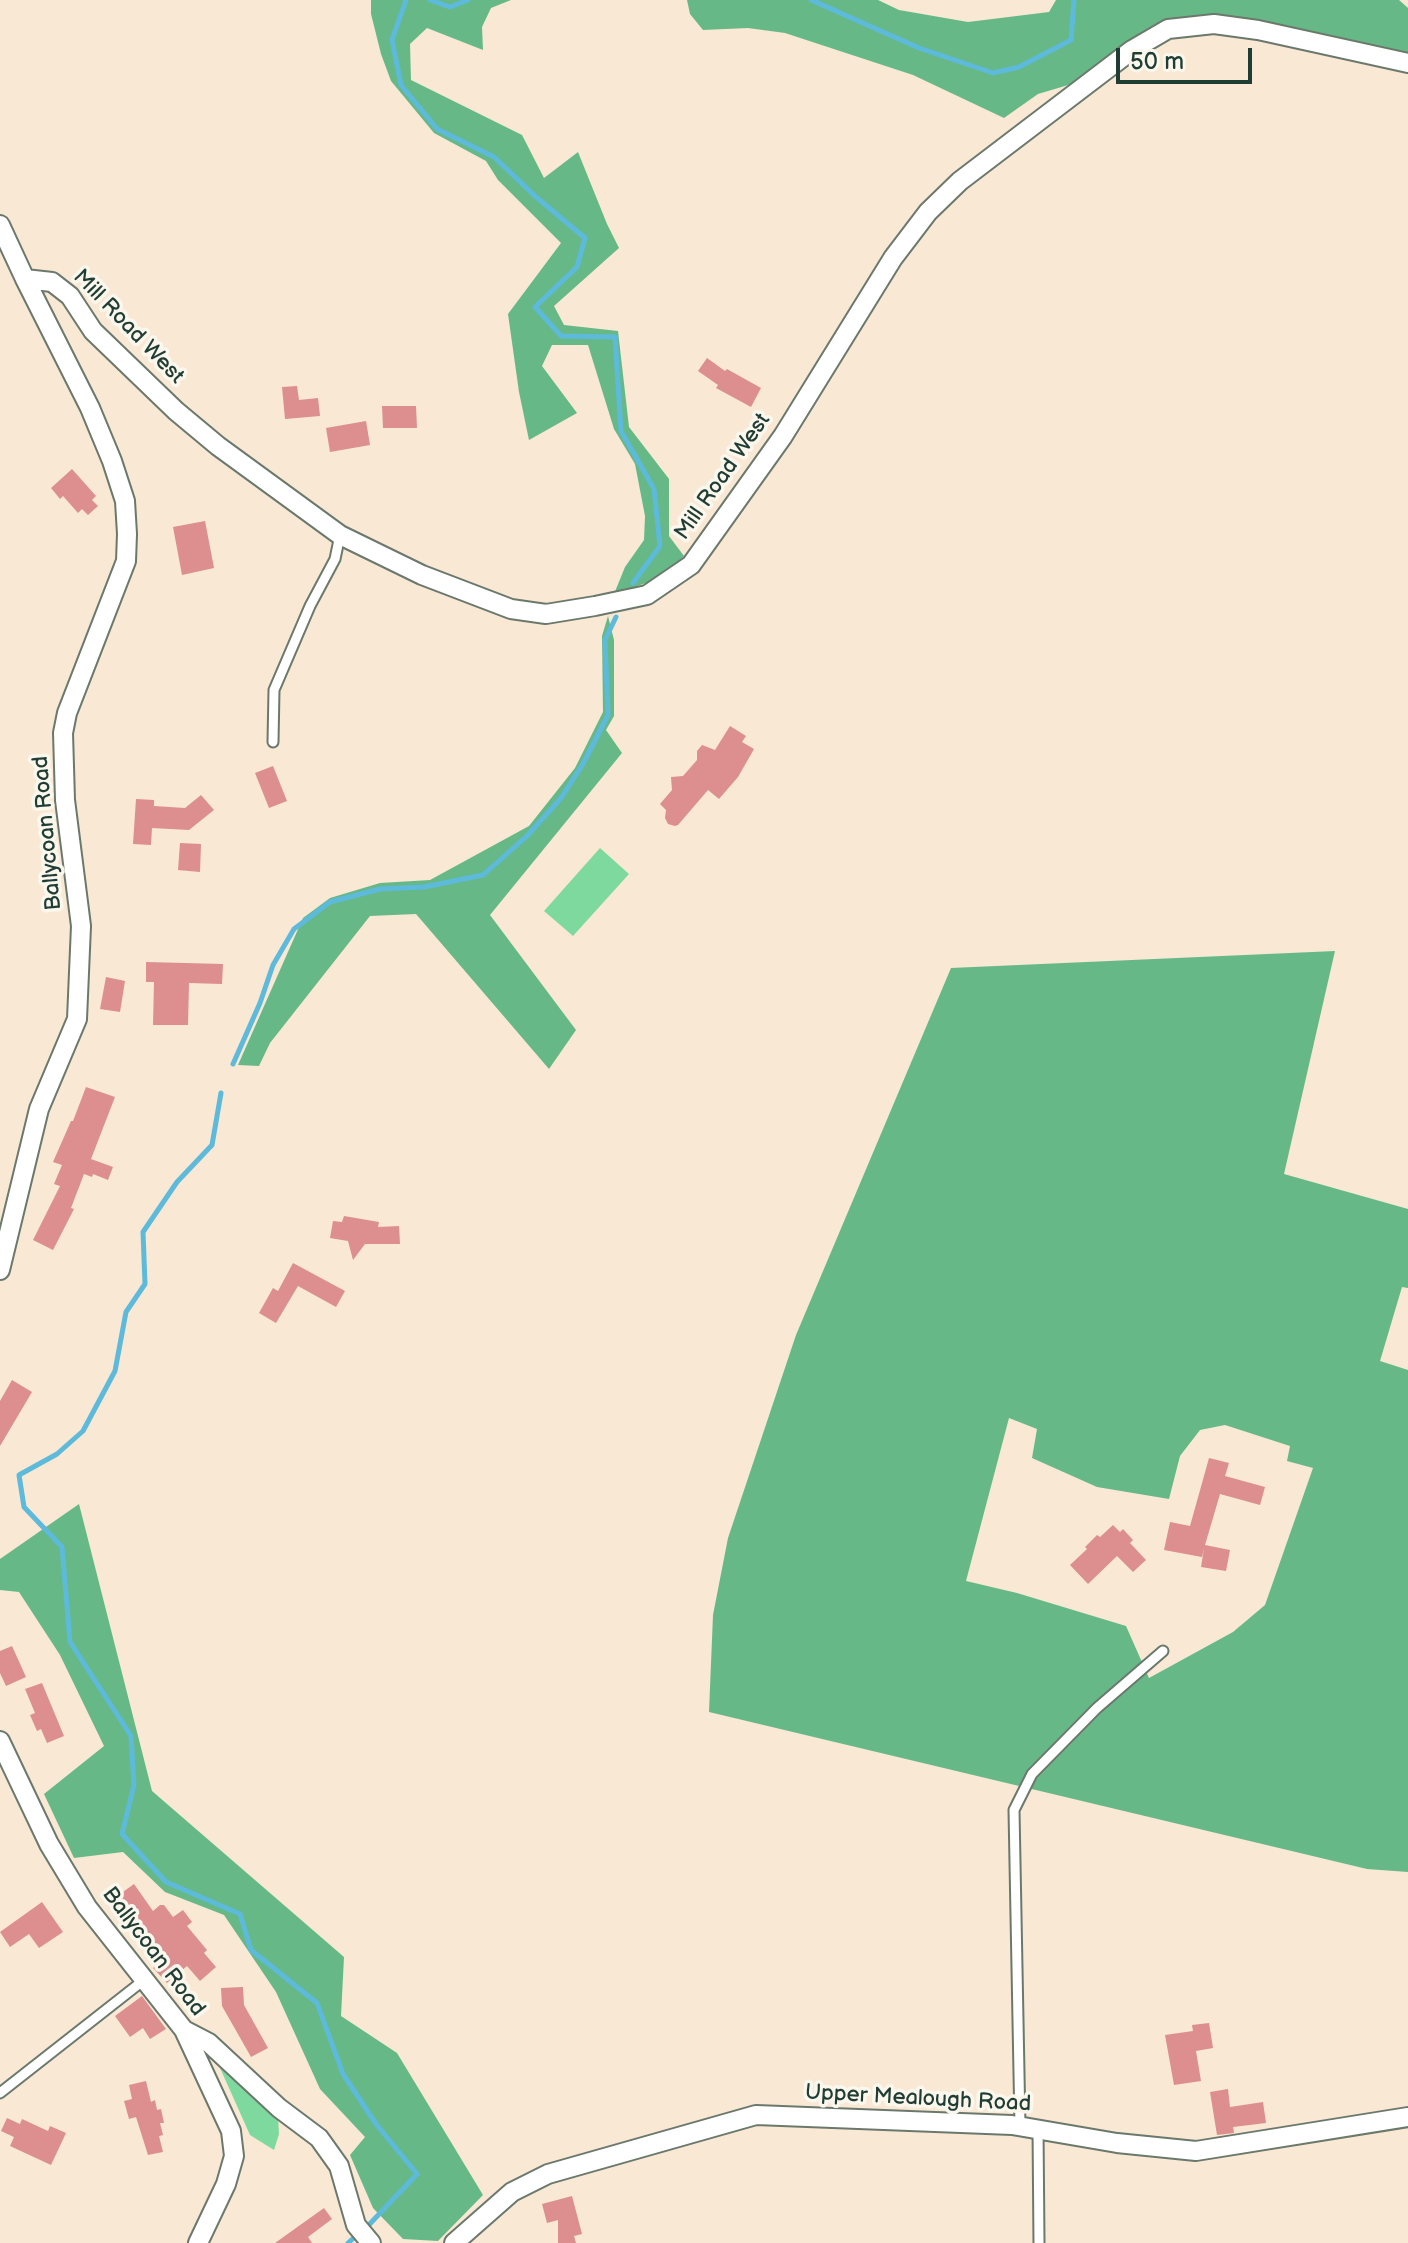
<!DOCTYPE html>
<html>
<head>
<meta charset="utf-8">
<style>
	body { margin:0 }
	#map { position:relative; width:1408px; height:2243px; overflow:hidden; background:#f8e8d4; font-family:"Balsamiq Sans",sans-serif }
	canvas { display:block }
	.scale { position:absolute; left:1116px; top:48px; width:136px; height:36px; box-sizing:border-box; border:4px solid #1f3d34; border-top:0; padding-left:10px; font-size:24px; line-height:28px; white-space:nowrap; color:#1f3d34; -webkit-text-stroke:6px #fbf7ec; paint-order:stroke }
</style>
</head>
<body>
<div id="map">
<canvas width="1408" height="2243"></canvas>
<div class="scale">50 m</div>
</div>
<script>
const context = document.querySelector('canvas').getContext('2d');
context.lineJoin = 'round';
function paint(path, color) {
  context.fillStyle = color;
  context.fill(path, 'evenodd');
}
function shape(rows) {
  const path = new Path2D();
  for (const r of rows) {
    path.moveTo(r[0], r[1]);
    for (let i = 2; i < r.length; i += 2) path.lineTo(r[i], r[i + 1]);
  }
  return path;
}
function stroke(path, color, width, dash) {
  context.strokeStyle = color;
  context.lineWidth = width;
  context.lineCap = dash ? 'butt' : 'round';
  context.setLineDash(dash || []);
  context.stroke(path);
}
function drawText(font, color, halo, rows, align = 'center') {
  context.font = font + ' "Balsamiq Sans",sans-serif';
  context.lineWidth = 7;
  context.setLineDash([]);
  context.textBaseline = 'middle';
  context.strokeStyle = halo;
  context.fillStyle = color;
  for (const [text, x, y, turn = 0] of rows) {
    context.save();
    context.translate(x, y);
    context.rotate((+turn || 0) * Math.PI / 180);
    context.textAlign = isNaN(turn) ? turn : align;
    if (halo) context.strokeText(text, 0, 0);
    context.fillText(text, 0, 0);
    context.restore();
  }
}
const green = shape([
	[600,848,629,874,573,936,544,911],
	[216,2059,278,2117,279,2134,274,2150,250,2135]
]);
const forest = shape([
	[371,0,511,0,491,8,482,27,483,50,427,28,410,44,411,80,522,135,544,178,578,152,607,224,619,248,554,306,564,325,618,331,629,427,669,479,669,536,684,556,676,565,646,583,614,594,625,567,644,540,645,516,635,464,614,429,588,345,552,345,542,366,577,413,529,440,519,392,508,314,561,243,498,180,486,161,434,133,391,81,381,54,371,14],
	[687,0,878,0,899,10,968,22,1049,12,1056,0,1399,0,1408,8,1408,57,1168,22,1075,83,1038,94,1004,118,913,75,785,33,748,28,703,30,690,14],
	[608,616,614,640,614,716,606,730,622,753,490,915,576,1030,549,1069,416,914,370,916,270,1043,259,1066,238,1065,303,918,330,898,380,883,430,880,529,826,575,768,603,712,602,636],
	[1335,951,1284,1174,1408,1209,1408,1288,1402,1287,1380,1361,1408,1370,1408,1872,1367,1869,709,1712,713,1615,728,1538,796,1335,951,968],
	[1009,1418,1037,1429,1032,1458,1097,1487,1169,1499,1180,1456,1200,1430,1225,1425,1290,1446,1287,1461,1313,1468,1265,1605,1233,1632,1149,1678,1126,1626,1017,1593,966,1581],
	[79,1504,152,1791,344,1957,341,2016,397,2053,483,2195,438,2241,403,2239,373,2208,350,2155,365,2137,320,2089,276,1992,224,1915,165,1892,123,1852,74,1858,44,1794,104,1746,60,1655,19,1592,0,1590,0,1559]
]);
const stream = shape([
	[406,0,392,40,401,85,437,129,494,157,536,197,585,238,577,267,535,307,561,336,615,337,621,431,654,489,660,546,633,583],
	[430,0,450,7,468,0],
	[811,0,919,48,993,73,1019,67,1071,40,1074,0],
	[233,1064,260,1003,273,965,294,929,330,902,380,889,424,887,483,875,527,836,561,798,583,764,608,715,605,640,616,617],
	[221,1093,212,1145,177,1182,143,1232,145,1284,126,1312,115,1371,83,1431,57,1454,19,1475,24,1507,62,1547,70,1642,131,1736,134,1785,122,1834,166,1882,240,1914,251,1950,317,2003,343,2074,376,2124,417,2174,365,2229],
	[348,2243,357,2235]
]);
const building = shape([
	[707,358,725,371,727,369,761,388,751,407,716,388,718,385,698,371],
	[297,386,299,400,318,398,320,416,285,419,282,387],
	[382,406,416,406,417,428,383,428],
	[366,421,370,445,330,452,326,428],
	[72,469,96,496,92,500,98,506,88,515,82,509,78,513,63,496,60,499,51,488],
	[205,521,214,568,182,575,173,527],
	[730,726,746,736,742,742,754,749,738,777,719,799,708,790,678,825,675,826,668,824,665,818,666,810,660,804,672,790,671,777,683,776,697,760,697,751,702,745,715,750],
	[273,766,287,801,269,808,255,773],
	[201,795,214,810,189,830,152,828,151,845,133,844,136,799,154,800,154,806,185,808],
	[180,843,201,844,200,872,178,870],
	[146,962,223,964,222,984,189,983,188,1025,153,1025,154,982,146,982],
	[106,977,125,981,120,1012,100,1009],
	[86,1087,115,1097,91,1159,113,1167,108,1180,93,1174,92,1177,84,1174,71,1208,74,1209,53,1250,33,1240,60,1186,54,1184,62,1165,53,1162,71,1121,73,1121],
	[344,1216,379,1222,378,1227,399,1226,400,1244,365,1244,353,1260,348,1241,330,1238,333,1221,342,1222],
	[293,1263,345,1291,336,1307,298,1286,276,1323,259,1313,273,1288,278,1291],
	[12,1380,32,1392,0,1446,0,1401],
	[1209,1458,1229,1463,1225,1476,1265,1487,1260,1505,1220,1494,1205,1545,1230,1550,1226,1571,1201,1567,1204,1548,1202,1557,1164,1550,1170,1522,1190,1526],
	[1113,1525,1120,1532,1123,1529,1133,1540,1130,1543,1146,1560,1133,1572,1117,1556,1088,1584,1070,1565,1087,1549,1085,1547,1097,1535,1100,1537],
	[12,1646,26,1677,6,1686,0,1673,0,1651],
	[42,1683,64,1736,47,1743,41,1729,37,1731,30,1715,35,1713,25,1689],
	[134,1884,153,1911,160,1905,164,1905,173,1917,183,1910,192,1922,187,1926,207,1950,204,1953,216,1967,200,1981,187,1966,167,1983,153,1968,165,1958,134,1919,125,1925,109,1902],
	[42,1902,63,1932,39,1948,29,1934,10,1947,0,1932],
	[243,1987,244,2005,268,2048,251,2057,222,2006,221,1988],
	[142,1996,166,2029,150,2039,143,2028,130,2037,115,2016],
	[1209,2023,1213,2048,1196,2051,1201,2081,1174,2085,1165,2035,1193,2031,1192,2025],
	[146,2081,151,2102,155,2100,157,2110,161,2109,164,2123,160,2123,163,2135,159,2136,163,2152,148,2155,136,2117,129,2119,124,2101,132,2099,129,2085],
	[1228,2089,1230,2107,1263,2102,1266,2123,1233,2127,1234,2133,1217,2135,1210,2092],
	[7,2118,20,2124,22,2119,48,2131,50,2126,66,2133,51,2165,10,2146,14,2137,1,2131],
	[572,2196,582,2234,574,2236,576,2243,558,2243,558,2220,547,2223,542,2204],
	[324,2208,332,2219,308,2237,312,2243,275,2243]
]);
const service = shape([
	[273,742,274,690,310,606,335,559,340,535],
	[0,2093,144,1980],
	[1020,2126,1014,1810,1032,1774,1097,1708,1163,1651],
	[1038,2128,1039,2243]
]);
const minor = shape([
	[0,225,25,279,90,408,112,461,125,501,127,534,126,561,67,713,63,733,65,800,81,926,77,1019,39,1109,0,1270],
	[25,279,52,282,70,296,93,331,176,411,218,446,340,535,422,575,511,609,546,614,595,606,647,595,691,565,783,436,893,258,928,212,960,181,1132,50,1168,29,1214,24,1258,30,1408,63],
	[0,1741,49,1844,87,1907,184,2030,231,2131,234,2156,226,2184,198,2243],
	[184,2030,209,2043,279,2108,319,2138,339,2166,356,2225,371,2243],
	[454,2243,512,2192,548,2174,756,2115,1012,2125,1117,2143,1196,2151,1408,2117]
]);
const streetNames = [
	["Mill Road West",128,327,46],
	["Mill Road West",723,477,-55],
	["Ballycoan Road",48,833,-95],
	["Ballycoan Road",153,1952,53],
	["Upper Mealough Road",918,2099,3]
];
paint(green, '#7ed99f');
paint(forest, '#66b986');
stroke(stream, '#5dbadb', 5);
paint(building, '#dc8f8e');
stroke(service, '#6b796c', 13);
stroke(minor, '#6b796c', 22);
stroke(service, '#fff', 9);
stroke(minor, '#fff', 18);
drawText('22px', '#1f3d34', '#fbf7ec', streetNames);
</script>
</body>
</html>
